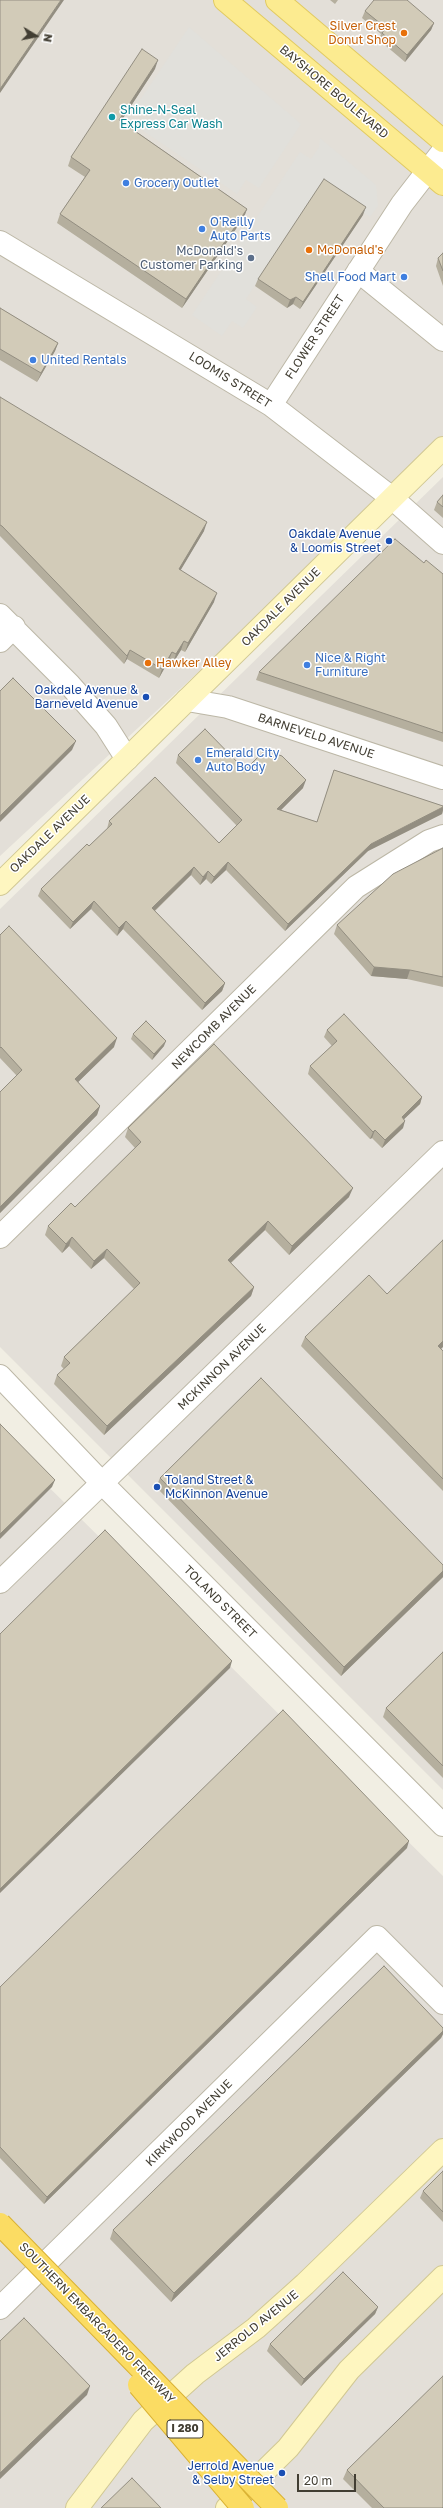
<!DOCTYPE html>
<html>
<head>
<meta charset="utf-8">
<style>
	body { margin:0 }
	#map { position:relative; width:443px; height:2508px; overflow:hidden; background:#f1eee3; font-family:"Golos Text",sans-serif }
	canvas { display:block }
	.north { position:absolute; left:16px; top:16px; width:40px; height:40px; -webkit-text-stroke:3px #fff; paint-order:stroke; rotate:100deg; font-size:11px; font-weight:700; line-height:16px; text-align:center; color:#423e33 }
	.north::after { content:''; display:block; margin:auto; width:14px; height:18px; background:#423e33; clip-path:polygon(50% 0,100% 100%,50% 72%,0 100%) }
	.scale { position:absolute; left:297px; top:2474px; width:59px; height:18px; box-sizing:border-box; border:2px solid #423e33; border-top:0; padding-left:5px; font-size:12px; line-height:14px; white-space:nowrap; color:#423e33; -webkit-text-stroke:3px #fff; paint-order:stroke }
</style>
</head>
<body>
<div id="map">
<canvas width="443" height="2508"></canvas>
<div class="north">N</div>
<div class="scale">20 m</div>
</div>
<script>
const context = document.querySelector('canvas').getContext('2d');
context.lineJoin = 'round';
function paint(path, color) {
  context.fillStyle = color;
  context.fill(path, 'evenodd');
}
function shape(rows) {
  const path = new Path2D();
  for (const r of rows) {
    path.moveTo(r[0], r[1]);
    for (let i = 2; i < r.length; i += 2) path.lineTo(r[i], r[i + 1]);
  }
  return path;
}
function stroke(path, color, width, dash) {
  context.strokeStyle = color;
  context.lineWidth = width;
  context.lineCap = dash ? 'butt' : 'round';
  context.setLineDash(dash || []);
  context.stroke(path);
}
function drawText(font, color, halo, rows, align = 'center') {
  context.font = font + ' "Golos Text",sans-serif';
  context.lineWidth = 3;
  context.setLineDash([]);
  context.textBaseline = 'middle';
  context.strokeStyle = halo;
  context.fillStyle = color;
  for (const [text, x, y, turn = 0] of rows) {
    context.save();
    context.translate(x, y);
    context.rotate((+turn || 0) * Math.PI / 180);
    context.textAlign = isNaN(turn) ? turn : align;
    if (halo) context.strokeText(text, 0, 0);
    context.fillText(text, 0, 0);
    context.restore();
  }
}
const industrial = shape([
	[0,0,443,0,443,445,0,856],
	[443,477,443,1790,0,1347,0,909],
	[0,1439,443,1876,443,2508,0,2508]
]);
const parking = shape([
	[189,27,301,124,259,188,246,180,237,194,142,130,151,116,136,106],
	[320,138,376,185,378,206,370,217,321,184,246,299,257,307,243,328,232,321,222,336,192,315,300,152,311,159,319,147]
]);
const street = shape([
	[0,242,271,405,392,498,443,543],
	[358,271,443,340],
	[271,405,402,204,443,151],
	[0,615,69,684,106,726,127,759],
	[0,641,14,627],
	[187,700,228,707,443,778],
	[0,1237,356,887,429,841,443,836],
	[0,1376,102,1483,443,1825],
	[0,1582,443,1152],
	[0,2308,377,1937,443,2003]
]);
const secondary = shape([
	[0,884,443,448],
	[77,2508,143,2421,195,2374,256,2328,305,2284,443,2150],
	[227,2508,288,2448,349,2370,443,2277]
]);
const primary = shape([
	[225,0,443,184],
	[277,0,443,141]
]);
const highwayBridge = shape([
	[0,2224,277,2508],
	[139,2385,243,2508]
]);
const wall = shape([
	[330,0,338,0,335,4],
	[365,11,434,23,431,30,405,62,379,40,381,34,362,18],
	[155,69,121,121,247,209,244,217,182,308,57,223,60,214,85,177,68,166,71,157],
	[363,215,300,309,293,304,287,308,255,286,258,279],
	[443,253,443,286,436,266,438,258],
	[0,308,58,343,55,351,37,382,0,360],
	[0,397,204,531,180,570,214,602,185,652,181,650,173,663,169,660,159,678,127,659,124,664,0,536],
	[443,495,443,518,434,510,437,502],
	[424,563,443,574,443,742,256,680,259,672],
	[178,755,245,770,303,788,281,810,317,822,334,770,443,806,443,810,442,814,368,851,285,931,226,870,211,884,206,879,200,885,191,875,155,911,225,983,222,991,202,1010,123,929,117,936,91,909,70,929,38,896,41,889,89,846,107,829,109,821,219,843,237,826,176,763],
	[443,848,443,987,407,979,371,976,334,934,337,925],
	[0,935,114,1047,78,1082,100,1106,97,1115,0,1213,0,1092,17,1076,0,1058],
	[327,1030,422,1097,420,1104,404,1119,403,1128,382,1148,372,1138,370,1139,308,1074,310,1066,332,1046,324,1037],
	[133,1034,164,1046,152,1060,131,1039],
	[128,1128,349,1197,289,1255,265,1230,231,1263,254,1287,251,1296,104,1435,54,1384,57,1375,64,1369,61,1366,64,1357,134,1289,104,1258,91,1269,69,1246,62,1253,45,1235,48,1226,75,1207,135,1148,125,1137],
	[305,1337,441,1349,443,1351,443,1491,301,1346],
	[160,1478,443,1565,443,1577,341,1676,156,1487],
	[443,1652,443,1778,383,1717,386,1708],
	[407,1848,44,2204,0,2158,0,1987],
	[443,2028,443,2034,441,2038,171,2302,110,2239,113,2230],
	[443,2171,443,2222,420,2198,423,2191],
	[378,2307,375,2314,301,2386,267,2351,270,2344],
	[347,2470,443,2508,372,2508,343,2479]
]);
const shadedWall = shape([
	[61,0,64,0,0,93,0,89],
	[434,23,431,30,405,62,407,55],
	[158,60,155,69,116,129,119,120],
	[366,207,363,215,300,309,303,302],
	[247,209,244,217,182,308,186,299],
	[296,297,293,304,287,308,290,300],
	[58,343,55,351,37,382,41,373],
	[207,522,204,531,176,578,179,569],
	[217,593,214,602,185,652,188,643],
	[184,641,181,650,173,663,176,654],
	[130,650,127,659,124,664,127,656],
	[172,652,169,660,159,678,162,669],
	[76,741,72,750,0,822,0,816],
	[306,780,303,788,274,817,277,809],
	[443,807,443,810,442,814,368,851,285,931,288,924,371,844],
	[228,862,226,870,211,884,214,877],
	[194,867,191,875,149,916,152,908],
	[208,871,206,879,200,885,203,877],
	[94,901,91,909,70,929,73,922],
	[126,921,123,929,117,936,119,928],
	[374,967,410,970,407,979,371,976],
	[225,983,222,991,202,1010,205,1003],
	[117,1038,114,1047,72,1088,75,1079],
	[166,1041,164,1046,152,1060,154,1054],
	[422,1097,420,1104,399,1124,402,1117],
	[100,1106,97,1115,0,1213,0,1207],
	[405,1121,403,1128,382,1148,385,1140],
	[375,1130,372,1138,370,1139,373,1132],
	[353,1188,349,1197,289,1255,292,1246],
	[268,1221,265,1230,225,1268,228,1260],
	[72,1237,69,1246,62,1253,66,1244],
	[107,1249,104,1258,91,1269,94,1261],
	[254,1287,251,1296,104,1435,107,1426],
	[443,1341,443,1347,435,1355,438,1346],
	[55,1480,52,1487,0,1539,0,1534],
	[443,1571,443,1577,341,1676,344,1667],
	[232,1661,230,1668,0,1893,0,1889],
	[409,1841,407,1848,44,2204,47,2197],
	[443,2031,443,2034,441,2038,171,2302,174,2293],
	[378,2307,375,2314,301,2386,304,2379],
	[90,2386,87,2395,0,2479,0,2473]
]);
const building = shape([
	[0,0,61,0,0,89,0,0],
	[374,0,407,0,434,23,407,55,382,33,386,28,365,11,374,0],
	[142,49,158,60,119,120,247,209,186,299,60,214,90,170,71,157,142,49],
	[324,179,366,207,303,302,296,297,290,300,258,279,324,179],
	[443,253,443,271,438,258,443,253],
	[0,308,58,343,41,373,0,349,0,308],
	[0,397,207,522,179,569,217,593,188,643,184,641,176,654,172,652,162,669,130,650,127,656,2,526,0,525,0,397],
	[443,495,443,507,437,502,443,495],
	[395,539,424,563,426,560,443,574,443,733,259,672,395,539],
	[13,678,76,741,0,816,0,691,13,678],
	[205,729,245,770,265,750,282,756,306,780,277,809,317,822,334,770,443,806,443,807,371,844,288,924,228,862,214,877,208,871,203,877,194,867,152,908,225,983,205,1003,126,921,119,928,94,901,73,922,41,889,87,844,89,846,112,824,109,821,155,777,219,843,242,820,178,755,205,729],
	[443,848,443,977,410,970,374,967,337,925,393,874,443,848],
	[9,926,117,1038,75,1079,100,1106,0,1207,0,1092,22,1070,1,1047,0,1048,0,935,9,926],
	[344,1014,422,1097,402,1117,405,1121,385,1140,375,1130,373,1132,310,1066,337,1041,327,1030,344,1014],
	[146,1021,166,1041,154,1054,133,1034,146,1021],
	[214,1044,353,1188,292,1246,268,1221,228,1260,254,1287,107,1426,57,1375,70,1363,64,1357,140,1283,107,1249,94,1261,72,1237,66,1244,48,1226,71,1203,75,1207,141,1142,128,1128,214,1044],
	[443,1240,443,1341,438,1346,443,1351,443,1479,305,1337,369,1275,387,1294,443,1240],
	[261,1378,443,1565,443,1571,344,1667,160,1478,261,1378],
	[0,1424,55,1480,0,1534,0,1424],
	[105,1530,232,1661,0,1889,0,1634,105,1530],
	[443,1652,443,1766,386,1708,443,1652],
	[283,1710,409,1841,47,2197,0,2147,0,1987,283,1710],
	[384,1966,443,2028,443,2031,174,2293,113,2230,384,1966],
	[443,2171,443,2212,423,2191,443,2171],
	[343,2272,378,2307,304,2379,270,2344,343,2272],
	[24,2318,90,2386,0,2473,0,2341,24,2318],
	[443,2376,443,2507,442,2508,384,2508,347,2470,443,2376],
	[132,2478,161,2508,101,2508,132,2478]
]);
const markers = [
	[404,33,4,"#e8710a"],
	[112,117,4,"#0f9aa8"],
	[126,183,4,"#3f7fe0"],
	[202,229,4,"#3f7fe0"],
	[309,250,4,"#e8710a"],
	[251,258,4,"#5c6f8a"],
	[404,277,4,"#3f7fe0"],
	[33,360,4,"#3f7fe0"],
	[389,541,4,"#1a4fb4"],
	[148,663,4,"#e8710a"],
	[307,665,4,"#3f7fe0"],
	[146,697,4,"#1a4fb4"],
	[198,760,4,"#3f7fe0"],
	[157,1487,4,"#1a4fb4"],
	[282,2473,4,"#1a4fb4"]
];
const shields = [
	[185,2429,36]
];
const shieldNames = [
	["I 280",185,2429]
];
const foodNames = [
	["Silver Crest",396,26,"right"],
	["Donut Shop",396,40,"right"],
	["McDonald's",317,250],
	["Hawker Alley",156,663]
];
const streetNames = [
	["BAYSHORE BOULEVARD",334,92,40],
	["FLOWER STREET",315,337,-57],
	["LOOMIS STREET",230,380,32],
	["OAKDALE AVENUE",281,607,-45],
	["BARNEVELD AVENUE",316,736,18],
	["OAKDALE AVENUE",50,834,-44],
	["NEWCOMB AVENUE",214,1027,-45],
	["MCKINNON AVENUE",222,1367,-44],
	["TOLAND STREET",220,1602,45],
	["KIRKWOOD AVENUE",189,2123,-45],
	["SOUTHERN EMBARCADERO FREEWAY",97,2323,46],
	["JERROLD AVENUE",256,2326,-39]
];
const cultureNames = [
	["Shine-N-Seal",120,110],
	["Express Car Wash",120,124]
];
const shopNames = [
	["Grocery Outlet",134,183],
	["O'Reilly",210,222],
	["Auto Parts",210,236],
	["Shell Food Mart",396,277,"right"],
	["United Rentals",41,360],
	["Nice & Right",315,658],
	["Furniture",315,672],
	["Emerald City",206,753],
	["Auto Body",206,767]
];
const serviceNames = [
	["McDonald's",243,251],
	["Customer Parking",243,265]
];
const transitNames = [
	["Oakdale Avenue",381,534],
	["& Loomis Street",381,548],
	["Oakdale Avenue &",138,690],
	["Barneveld Avenue",138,704],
	["Toland Street &",165,1480,"left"],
	["McKinnon Avenue",165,1494,"left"],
	["Jerrold Avenue",274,2466],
	["& Selby Street",274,2480]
];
paint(industrial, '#e3dfd8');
paint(parking, '#e1e0db');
stroke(street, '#bcb7a6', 24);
stroke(secondary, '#d1c893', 24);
stroke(primary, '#e1ca61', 24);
stroke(street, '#fff', 22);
stroke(secondary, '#fef6c0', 22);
stroke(primary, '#fceb90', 22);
stroke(highwayBridge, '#dab234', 24, []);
stroke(highwayBridge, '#fbdc63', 22);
paint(wall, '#b5af9e');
paint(shadedWall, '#938e81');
paint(building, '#d2cbb8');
stroke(building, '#938e81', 1);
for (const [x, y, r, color] of markers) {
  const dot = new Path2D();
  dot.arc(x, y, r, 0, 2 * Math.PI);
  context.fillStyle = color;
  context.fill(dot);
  stroke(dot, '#fff', 1.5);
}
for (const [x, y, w] of shields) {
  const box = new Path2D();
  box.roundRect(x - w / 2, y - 9, w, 18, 3);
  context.fillStyle = '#fff';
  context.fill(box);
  stroke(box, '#423e33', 1);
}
drawText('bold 11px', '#423e33', null, shieldNames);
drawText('12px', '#c56008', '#fff', foodNames, 'left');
drawText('12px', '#423e33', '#fff', streetNames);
drawText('12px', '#0d838f', '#fff', cultureNames, 'left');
drawText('12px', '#366cbe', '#fff', shopNames, 'left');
drawText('12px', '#4e5e75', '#fff', serviceNames, 'right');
drawText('12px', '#164399', '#fff', transitNames, 'right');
</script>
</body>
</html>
